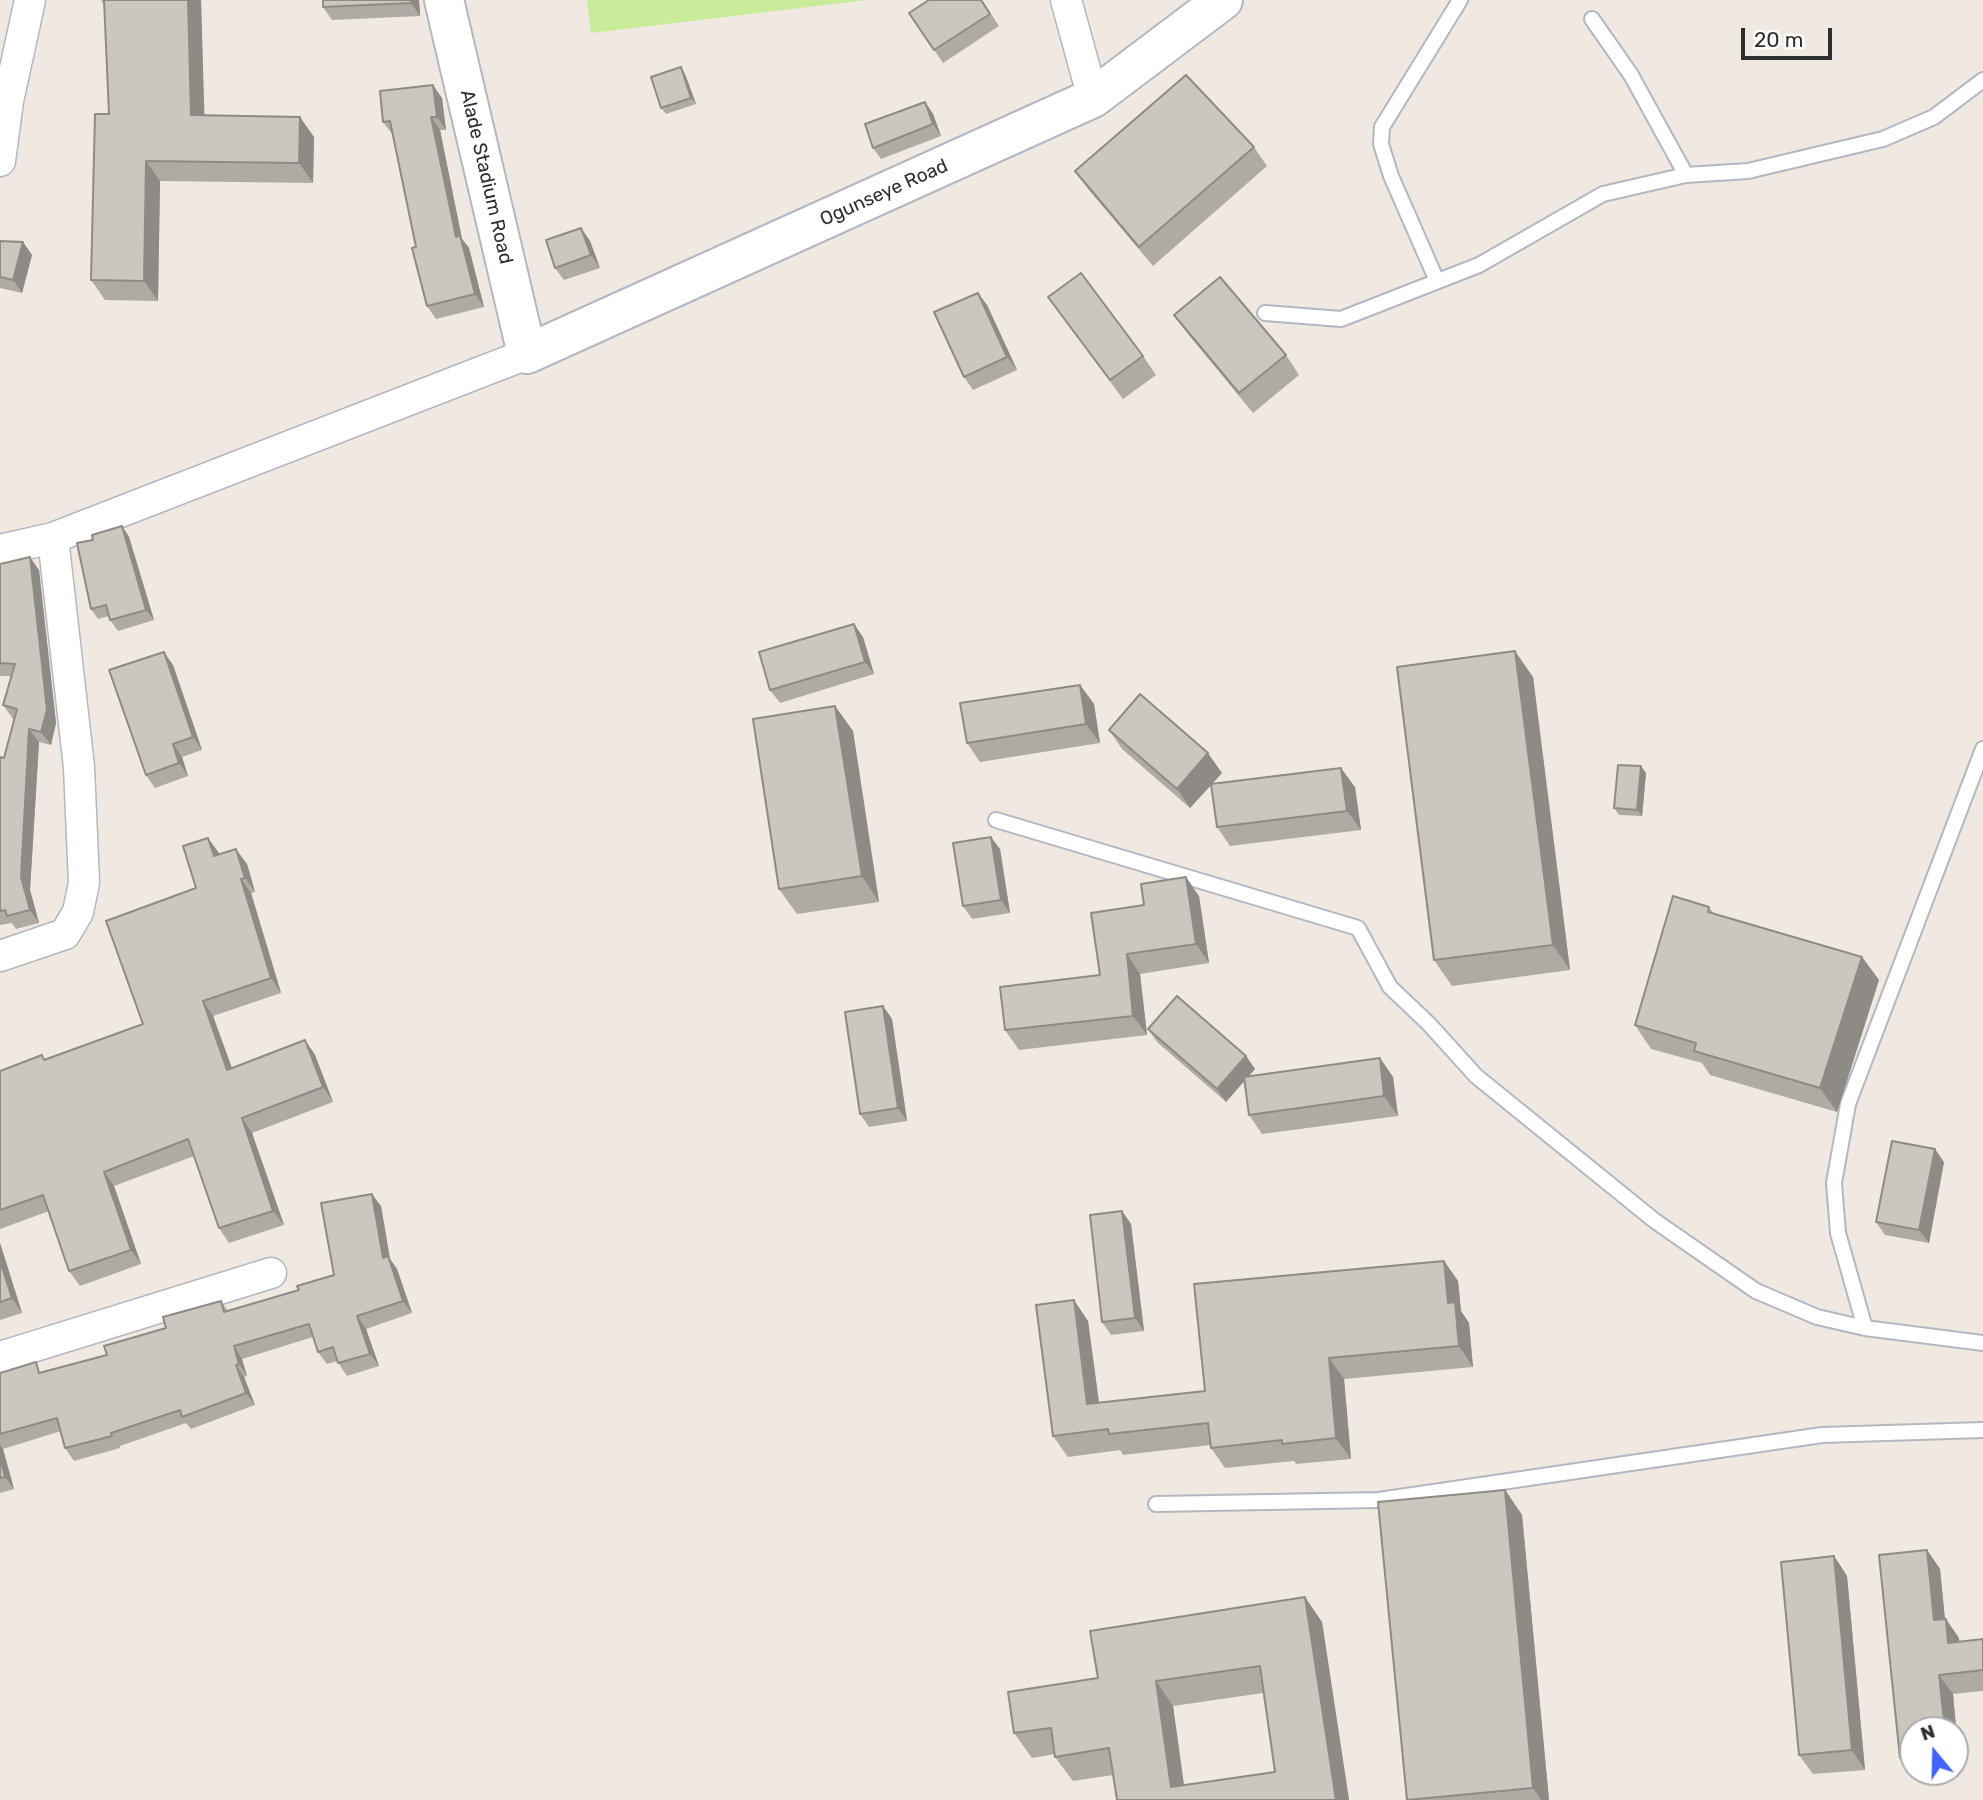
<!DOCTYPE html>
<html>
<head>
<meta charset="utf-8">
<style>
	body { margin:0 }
	#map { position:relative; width:1983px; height:1800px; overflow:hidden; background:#efe9e1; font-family:Rubik,sans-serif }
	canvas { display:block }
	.north { position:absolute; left:1899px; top:1716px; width:70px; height:70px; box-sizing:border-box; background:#fff; border:2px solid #ababab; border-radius:50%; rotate:341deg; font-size:19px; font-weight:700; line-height:28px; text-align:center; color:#2e2e2e }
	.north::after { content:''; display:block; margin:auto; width:24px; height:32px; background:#4264fb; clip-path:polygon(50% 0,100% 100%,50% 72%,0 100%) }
	.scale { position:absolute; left:1741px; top:28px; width:91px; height:32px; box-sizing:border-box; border:4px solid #2e2e2e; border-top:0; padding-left:9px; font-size:21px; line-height:24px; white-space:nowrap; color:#2e2e2e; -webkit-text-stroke:5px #fff; paint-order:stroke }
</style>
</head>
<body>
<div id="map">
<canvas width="1983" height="1800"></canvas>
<div class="north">N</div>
<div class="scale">20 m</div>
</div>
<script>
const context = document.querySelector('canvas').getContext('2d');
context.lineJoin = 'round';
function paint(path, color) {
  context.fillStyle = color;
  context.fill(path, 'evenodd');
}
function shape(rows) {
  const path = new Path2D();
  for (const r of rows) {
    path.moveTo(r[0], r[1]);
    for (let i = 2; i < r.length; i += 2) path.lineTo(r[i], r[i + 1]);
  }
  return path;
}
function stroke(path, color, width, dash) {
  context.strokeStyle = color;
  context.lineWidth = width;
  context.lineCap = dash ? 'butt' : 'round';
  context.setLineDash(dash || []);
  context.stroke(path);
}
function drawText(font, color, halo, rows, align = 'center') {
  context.font = font + ' Rubik,sans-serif';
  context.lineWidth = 7;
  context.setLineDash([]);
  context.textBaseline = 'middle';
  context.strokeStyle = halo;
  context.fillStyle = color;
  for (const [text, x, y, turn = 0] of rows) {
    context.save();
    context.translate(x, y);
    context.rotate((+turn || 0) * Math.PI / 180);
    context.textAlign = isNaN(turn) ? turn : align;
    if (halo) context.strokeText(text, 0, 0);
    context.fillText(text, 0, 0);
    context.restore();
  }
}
const pitch = shape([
	[587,0,867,0,591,33]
]);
const lane = shape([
	[1592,19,1631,75,1686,175],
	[1437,281,1391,176,1381,144,1382,127,1460,0],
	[1265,313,1341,319,1479,265,1603,194,1686,175,1748,171,1883,139,1934,117,1983,80],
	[996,820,1358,928,1390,987,1429,1024,1476,1076,1655,1221,1756,1291,1817,1317,1865,1328,1983,1343],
	[1865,1328,1838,1233,1834,1183,1848,1104,1983,749],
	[1156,1504,1379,1500,1822,1435,1983,1430]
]);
const street = shape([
	[1066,0,1093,98],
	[0,161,8,101,30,0],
	[0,550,53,538,527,354],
	[0,956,65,934,78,912,84,883,79,767,53,538],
	[0,1357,271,1273]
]);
const secondary = shape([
	[444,0,527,354,1093,98,1223,0]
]);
const wall = shape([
	[101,0,201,0,204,116,314,137,313,183,160,181,158,301,105,300,91,280,109,114,104,5],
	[419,0,420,16,332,20,323,7],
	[982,0,999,26,943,63,909,13],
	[685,74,696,104,666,114,661,108],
	[442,98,446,130,440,130,462,239,469,248,484,307,436,319,427,306,416,247,393,135,383,122],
	[925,102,933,114,941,136,881,159,873,148],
	[1254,147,1267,166,1153,266,1089,190,1075,171],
	[581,228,590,241,600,268,564,280,555,268],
	[0,241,23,242,32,255,22,293,0,288],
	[1048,297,1143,356,1156,375,1123,399],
	[987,305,1017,370,973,390,964,377],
	[1174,315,1286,355,1299,375,1253,413,1188,334],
	[122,526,129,537,154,620,118,631,110,620,109,616,98,619,91,609,93,540],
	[0,564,39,570,56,723,51,745,39,742,30,890,39,923,16,929,12,923,0,925,0,757,4,758,14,719,13,719,3,705,11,676,0,676],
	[863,637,874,674,780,703,770,690],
	[173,665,202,750,182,757,188,776,155,788,146,775],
	[1533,677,1570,970,1452,986,1434,960],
	[1080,685,1094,704,1100,743,980,762,967,743],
	[835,706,853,731,879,902,797,914,779,889],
	[1109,730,1222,773,1190,808,1122,749],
	[1646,773,1642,816,1619,815,1614,808],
	[1355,787,1361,830,1230,846,1217,827],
	[1000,849,1010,913,972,919,963,906],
	[219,853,219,855,247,864,255,892,251,893,281,993,213,1016,232,1068,305,1040,315,1055,333,1102,252,1133,284,1225,229,1243,219,1228,194,1156,114,1186,141,1264,80,1286,69,1271,49,1211,0,1229,0,1071,45,1060,143,1024,196,888],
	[1199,896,1209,963,1140,974,1147,1035,1019,1050,1005,1030,1100,975],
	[1709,907,1714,914,1862,957,1879,980,1837,1112,1710,1075,1702,1063,1651,1049,1635,1025],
	[883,1006,892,1019,907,1121,869,1127,860,1114],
	[1148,1029,1246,1056,1255,1069,1249,1076,1380,1058,1393,1077,1398,1116,1262,1134,1249,1115,1244,1081,1226,1102,1157,1042],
	[1944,1162,1929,1243,1885,1235,1876,1222],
	[381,1206,390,1259,397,1269,412,1313,366,1329,379,1366,347,1376,337,1361,327,1364,318,1352,313,1337,242,1359,247,1376,244,1377,255,1405,191,1429,186,1423,120,1446,120,1448,74,1461,65,1448,61,1431,3,1449,14,1489,0,1493,0,1373,43,1372,107,1355,221,1301,228,1311,299,1290,334,1275],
	[1122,1211,1131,1224,1144,1331,1111,1335,1102,1322],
	[0,1243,22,1313,0,1320],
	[1444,1261,1458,1281,1461,1311,1469,1323,1473,1367,1344,1379,1351,1459,1296,1464,1294,1461,1225,1468,1211,1448,1211,1445,1123,1455,1120,1450,1068,1457,1053,1436,1088,1321,1099,1403,1205,1391],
	[1505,1490,1522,1515,1549,1800,1407,1800],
	[1927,1550,1940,1569,1945,1619,1959,1638,1959,1642,1983,1639,1983,1691,1953,1694,1960,1772,1913,1777,1900,1758],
	[1913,1730,1955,1730,1955,1772,1913,1772],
	[1834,1556,1847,1576,1865,1770,1813,1774,1799,1755],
	[1322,1622,1349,1800,1117,1800,1113,1775,1073,1781,1055,1757,1055,1754,1032,1758,1014,1733,1098,1678],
	[1263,1693,1275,1772,1184,1785,1173,1706]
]);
const shadedWall = shape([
	[188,0,201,0,205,135,191,115],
	[411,0,419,0,420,16,411,3],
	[681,67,685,74,696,104,691,98],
	[433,85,442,98,446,130,437,117],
	[925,102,933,114,941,136,933,124],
	[300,117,314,137,313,183,299,163],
	[431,117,440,130,462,239,469,248,484,307,475,294,456,237],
	[146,161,160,181,158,301,144,281],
	[581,228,590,241,600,268,591,255],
	[23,242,32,255,22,293,13,280],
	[978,293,987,305,1017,370,1007,357],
	[122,526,129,537,154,620,146,610],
	[30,557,39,570,56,723,51,745,41,732],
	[854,624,863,637,874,674,865,662],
	[1515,651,1533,677,1570,970,1553,945],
	[164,652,173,665,202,750,193,737],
	[1080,685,1094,704,1100,743,1086,724],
	[835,706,853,731,879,902,862,876],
	[29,729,39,742,30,890,39,923,30,910,21,877],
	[173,744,182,757,188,776,179,763],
	[1208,753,1222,773,1190,808,1177,789],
	[1641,766,1646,773,1642,816,1637,810],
	[1341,768,1355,787,1361,830,1347,811],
	[991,837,1000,849,1010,913,1001,900],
	[208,838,219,853,224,871,214,856],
	[236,849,247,864,255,892,245,878],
	[1186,877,1199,896,1209,963,1196,944],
	[241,879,251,893,281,993,271,978],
	[1127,954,1140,974,1147,1035,1133,1016],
	[1862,957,1879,980,1837,1112,1820,1088],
	[203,1001,213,1016,238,1085,227,1070],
	[883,1006,892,1019,907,1121,898,1108],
	[305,1040,315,1055,333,1102,323,1087],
	[1246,1056,1255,1069,1226,1102,1217,1089],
	[1380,1058,1393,1077,1398,1116,1384,1096],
	[242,1118,252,1133,284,1225,273,1211],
	[1935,1149,1944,1162,1929,1243,1919,1230],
	[104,1172,114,1186,141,1264,131,1250],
	[372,1194,381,1206,390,1259,397,1269,412,1313,403,1301,383,1258],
	[1122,1211,1131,1224,1144,1331,1135,1318],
	[0,1243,22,1313,12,1298,0,1261],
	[1444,1261,1458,1281,1461,1311,1469,1323,1473,1367,1459,1346,1448,1303],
	[1074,1300,1088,1321,1102,1425,1087,1404],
	[357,1316,366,1329,379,1366,370,1354],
	[234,1346,242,1359,247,1376,239,1364],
	[1329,1358,1344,1379,1351,1459,1336,1438],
	[236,1365,244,1377,255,1405,246,1393],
	[0,1445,3,1449,14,1489,5,1477,0,1457],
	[1505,1490,1522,1515,1549,1800,1541,1800,1533,1788],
	[1927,1550,1940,1569,1947,1640,1934,1620],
	[1834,1556,1847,1576,1865,1770,1852,1750],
	[1305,1597,1322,1622,1349,1800,1336,1800],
	[1946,1619,1959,1638,1961,1662,1948,1643],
	[1939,1675,1953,1694,1960,1772,1955,1764,1955,1730,1945,1730],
	[1156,1681,1173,1706,1186,1800,1171,1787]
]);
const building = shape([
	[104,0,188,0,191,115,300,117,299,163,146,161,144,281,91,280,95,114,109,114,104,0],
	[323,0,411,0,411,3,323,7,323,0],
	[929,0,981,0,990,14,934,50,909,13,929,0],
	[681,67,691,98,661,108,651,77,681,67],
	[1186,75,1254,147,1139,247,1075,171,1186,75],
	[433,85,437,117,431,117,456,237,460,235,475,294,427,306,412,248,416,247,390,121,383,122,380,91,433,85],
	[925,102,933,124,873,148,865,124,925,102],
	[581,228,591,255,555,268,546,240,581,228],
	[0,241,23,242,13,280,0,277,0,241],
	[1081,273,1143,356,1110,380,1048,297,1081,273],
	[1220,277,1286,355,1239,393,1174,315,1220,277],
	[978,293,1007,357,964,377,934,312,978,293],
	[122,526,146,610,110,620,106,605,91,609,77,543,93,540,92,535,122,526],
	[30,557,47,710,41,732,29,729,21,877,30,910,7,916,5,910,0,911,0,757,4,758,17,709,3,705,15,664,0,663,0,564,30,557],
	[854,624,865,662,770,690,759,652,854,624],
	[1515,651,1553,945,1434,960,1397,667,1515,651],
	[164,652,193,737,173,744,179,763,146,775,109,670,164,652],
	[1080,685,1086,724,967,743,960,703,1080,685],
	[1140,694,1208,753,1177,789,1109,730,1140,694],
	[835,706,862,876,779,889,753,719,835,706],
	[1618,765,1641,766,1637,810,1614,808,1618,765],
	[1341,768,1347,811,1217,827,1211,784,1341,768],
	[991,837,1001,900,963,906,953,843,991,837],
	[208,838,214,856,236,849,245,878,241,879,271,978,203,1001,227,1070,305,1040,323,1087,242,1118,273,1211,219,1228,188,1139,104,1172,131,1250,69,1271,43,1195,0,1210,0,1071,42,1055,44,1060,143,1024,106,921,196,888,183,846,208,838],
	[1186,877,1196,944,1127,954,1133,1016,1005,1030,1000,987,1100,975,1091,913,1144,905,1141,884,1186,877],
	[1673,896,1709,907,1708,912,1862,957,1820,1088,1694,1051,1696,1043,1635,1025,1673,896],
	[1177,996,1246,1056,1217,1089,1148,1029,1177,996],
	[883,1006,898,1108,860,1114,845,1012,883,1006],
	[1380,1058,1384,1096,1249,1115,1244,1077,1380,1058],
	[1892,1141,1935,1149,1919,1230,1876,1222,1892,1141],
	[372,1194,383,1258,388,1256,403,1301,357,1316,370,1354,338,1363,333,1347,318,1352,309,1324,234,1346,239,1364,236,1365,246,1393,182,1417,180,1410,111,1433,112,1436,65,1448,57,1418,0,1434,0,1373,36,1362,39,1373,107,1355,104,1346,166,1328,163,1317,221,1301,224,1312,299,1290,297,1286,334,1275,321,1203,372,1194],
	[1122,1211,1135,1318,1102,1322,1090,1215,1122,1211],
	[0,1261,12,1298,0,1302,0,1261],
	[1444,1261,1448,1303,1455,1302,1459,1346,1329,1358,1336,1438,1282,1444,1282,1440,1211,1448,1208,1423,1109,1434,1108,1429,1053,1436,1036,1305,1074,1300,1087,1404,1205,1391,1194,1284,1444,1261],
	[0,1457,5,1477,0,1478,0,1457],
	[1505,1490,1533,1788,1407,1800,1378,1502,1505,1490],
	[1927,1550,1934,1620,1946,1619,1948,1643,1983,1639,1983,1670,1939,1675,1945,1730,1913,1730,1913,1756,1900,1758,1879,1555,1927,1550],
	[1834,1556,1852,1750,1799,1755,1781,1562,1834,1556],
	[1305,1597,1336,1800,1117,1800,1109,1748,1055,1757,1051,1728,1014,1733,1008,1692,1098,1678,1090,1631,1305,1597],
	[1260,1666,1275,1772,1171,1787,1156,1681,1260,1666]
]);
const streetNames = [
	["Alade Stadium Road",486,177,77],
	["Ogunseye Road",884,193,-24]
];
paint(pitch, '#c9ec9a');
stroke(lane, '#b4b7c1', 18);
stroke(street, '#b4b7c1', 33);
stroke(secondary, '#b4b7c1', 42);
stroke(lane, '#fff', 14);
stroke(street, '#fff', 30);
stroke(secondary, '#fff', 38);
paint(wall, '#afaba4');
paint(shadedWall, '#8e8b86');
paint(building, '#cbc7bf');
stroke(building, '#8e8b86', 2);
drawText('19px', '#2e2e2e', '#fff', streetNames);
</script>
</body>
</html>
